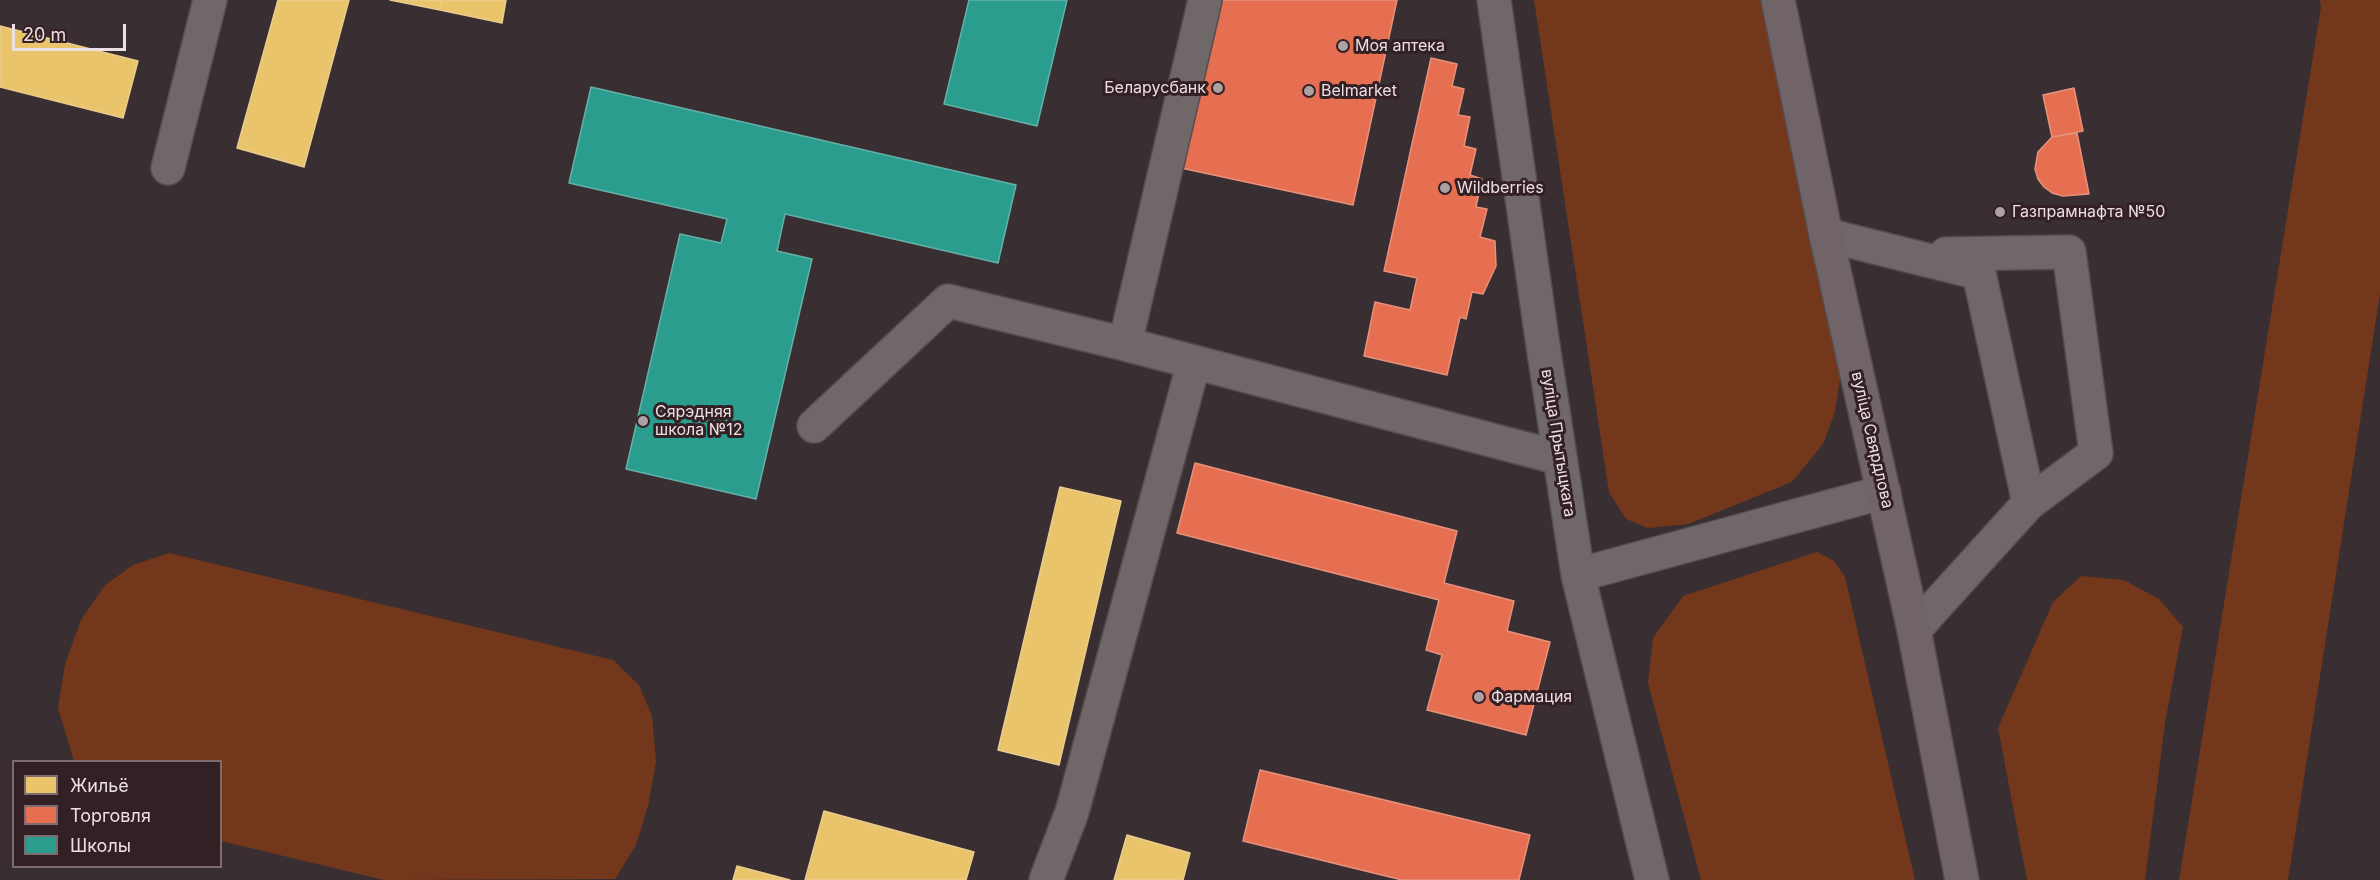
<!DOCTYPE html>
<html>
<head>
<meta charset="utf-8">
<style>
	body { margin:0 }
	#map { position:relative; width:2380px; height:880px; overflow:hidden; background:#392e31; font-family:Inter,sans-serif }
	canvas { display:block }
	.legend { position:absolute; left:12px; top:760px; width:210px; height:108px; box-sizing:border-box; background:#322025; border:2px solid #7c6c70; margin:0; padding:8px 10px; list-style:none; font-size:18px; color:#ecdfe1 }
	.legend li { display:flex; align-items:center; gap:12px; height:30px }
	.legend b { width:30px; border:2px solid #7c6c70 }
	.scale { position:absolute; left:12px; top:24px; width:114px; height:27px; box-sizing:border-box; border:3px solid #ecdfe1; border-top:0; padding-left:8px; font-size:18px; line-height:21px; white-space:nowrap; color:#ecdfe1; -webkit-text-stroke:4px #322025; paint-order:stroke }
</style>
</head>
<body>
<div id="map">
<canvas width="2380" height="880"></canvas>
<ul class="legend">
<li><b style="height:16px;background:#e9c46a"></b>Жильё</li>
<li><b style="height:16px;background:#e76f51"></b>Торговля</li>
<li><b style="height:16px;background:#2a9d8f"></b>Школы</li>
</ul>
<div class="scale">20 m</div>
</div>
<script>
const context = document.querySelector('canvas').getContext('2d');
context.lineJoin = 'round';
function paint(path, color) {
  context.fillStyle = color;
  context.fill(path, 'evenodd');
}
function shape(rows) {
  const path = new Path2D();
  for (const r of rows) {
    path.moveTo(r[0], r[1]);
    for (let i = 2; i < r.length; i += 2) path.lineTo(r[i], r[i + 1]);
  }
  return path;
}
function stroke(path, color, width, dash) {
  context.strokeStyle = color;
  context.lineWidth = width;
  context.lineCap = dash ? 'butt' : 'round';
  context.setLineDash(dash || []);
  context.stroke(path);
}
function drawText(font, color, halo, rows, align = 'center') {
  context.font = font + ' Inter,sans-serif';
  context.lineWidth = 6;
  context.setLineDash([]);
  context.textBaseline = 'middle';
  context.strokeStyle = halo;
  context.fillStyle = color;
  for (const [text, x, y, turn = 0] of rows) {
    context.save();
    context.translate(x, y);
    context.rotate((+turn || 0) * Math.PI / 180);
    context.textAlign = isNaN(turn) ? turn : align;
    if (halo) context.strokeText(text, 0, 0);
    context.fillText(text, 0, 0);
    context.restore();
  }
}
const green = shape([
	[1534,0,1760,0,1840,379,1835,412,1823,444,1792,482,1688,524,1648,528,1626,519,1609,492],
	[2320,0,2380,0,2380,294,2288,880,2179,880,2321,7],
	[1817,552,1834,561,1845,577,1915,880,1701,880,1648,683,1653,638,1683,596],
	[169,553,613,660,639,685,652,716,656,762,648,806,636,845,615,879,384,880,221,841,220,762,74,761,58,708,65,664,81,620,105,585,133,565],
	[2081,576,2124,580,2159,599,2183,627,2165,723,2145,880,2027,880,1998,728,2053,602]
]);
const homes = shape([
	[278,0,349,0,304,167,237,148,278,0],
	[390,0,442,0,440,10,390,0],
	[442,0,506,0,502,23,440,10,442,0],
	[0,26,138,61,123,118,0,87,0,26],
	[1060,487,1121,501,1059,765,998,750,1060,487],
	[824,811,974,852,966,880,805,880,824,811],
	[1127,835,1190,853,1183,880,1114,880,1127,835],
	[737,866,790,880,733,880,737,866]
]);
const shops = shape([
	[1217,0,1397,0,1353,205,1181,168,1217,0],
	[1431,58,1457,64,1452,86,1464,89,1458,115,1470,117,1464,146,1476,149,1470,175,1482,179,1476,207,1487,209,1480,237,1495,241,1496,266,1483,294,1472,292,1466,319,1460,317,1447,375,1364,356,1375,302,1410,310,1417,278,1384,271,1431,58],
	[2074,88,2083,131,2052,137,2043,95,2074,88],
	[2077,133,2089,194,2063,196,2052,193,2044,187,2038,179,2035,169,2038,152,2052,137,2077,133],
	[1195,463,1457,531,1444,583,1514,601,1507,631,1550,642,1526,735,1427,710,1442,655,1426,650,1439,600,1177,533,1195,463],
	[1260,770,1530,835,1519,880,1402,880,1243,841,1260,770]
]);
const schools = shape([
	[969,0,1067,0,1037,126,944,104,969,0],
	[591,87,1016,185,998,263,785,214,777,251,812,259,756,499,626,469,680,234,721,243,727,219,569,183,591,87]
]);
const minor = shape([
	[1205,0,1125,344,1560,458],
	[1494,0,1542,339,1578,575,1652,880],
	[168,168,210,0],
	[1826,235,1979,273,2029,503,1914,630],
	[1946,254,2069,252,2096,453,2029,503],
	[814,426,948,301,1125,344],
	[1578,575,1884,492],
	[1046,880,1072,812,1194,362]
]);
const major = shape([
	[1778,0,1826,235,1914,630,1962,880]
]);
const markers = [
	[1343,46,6,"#ada1a3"],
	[1218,88,6,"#ada1a3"],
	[1309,91,6,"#ada1a3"],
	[1445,188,6,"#ada1a3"],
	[2000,212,6,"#ada1a3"],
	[643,421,6,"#ada1a3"],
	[1479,697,6,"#ada1a3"]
];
const poiNames = [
	["Моя аптека",1355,46],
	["Беларусбанк",1206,88,"right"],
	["Belmarket",1321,91],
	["Wildberries",1457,188],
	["Газпрамнафта №50",2012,212],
	["Сярэдняя",655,412],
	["школа №12",655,430],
	["Фармация",1491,697]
];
const streetNames = [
	["вуліца Свярдлова",1872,440,77],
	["вуліца Прытыцкага",1558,443,81]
];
paint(green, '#73371b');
paint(homes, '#e9c46a');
stroke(homes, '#eacc8e', 1.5);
paint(shops, '#e76f51');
stroke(shops, '#e8917c', 1.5);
paint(schools, '#2a9d8f');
stroke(schools, '#64b1a8', 1.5);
stroke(minor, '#554c4e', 36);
stroke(major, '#554c4e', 36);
stroke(minor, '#706769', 33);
stroke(major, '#706468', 33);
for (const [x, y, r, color] of markers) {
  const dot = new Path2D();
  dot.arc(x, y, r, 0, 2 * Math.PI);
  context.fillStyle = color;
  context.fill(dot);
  stroke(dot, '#322025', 2);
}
drawText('16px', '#ecdfe1', '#322025', poiNames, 'left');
drawText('16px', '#ecdfe1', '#322025', streetNames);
</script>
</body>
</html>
